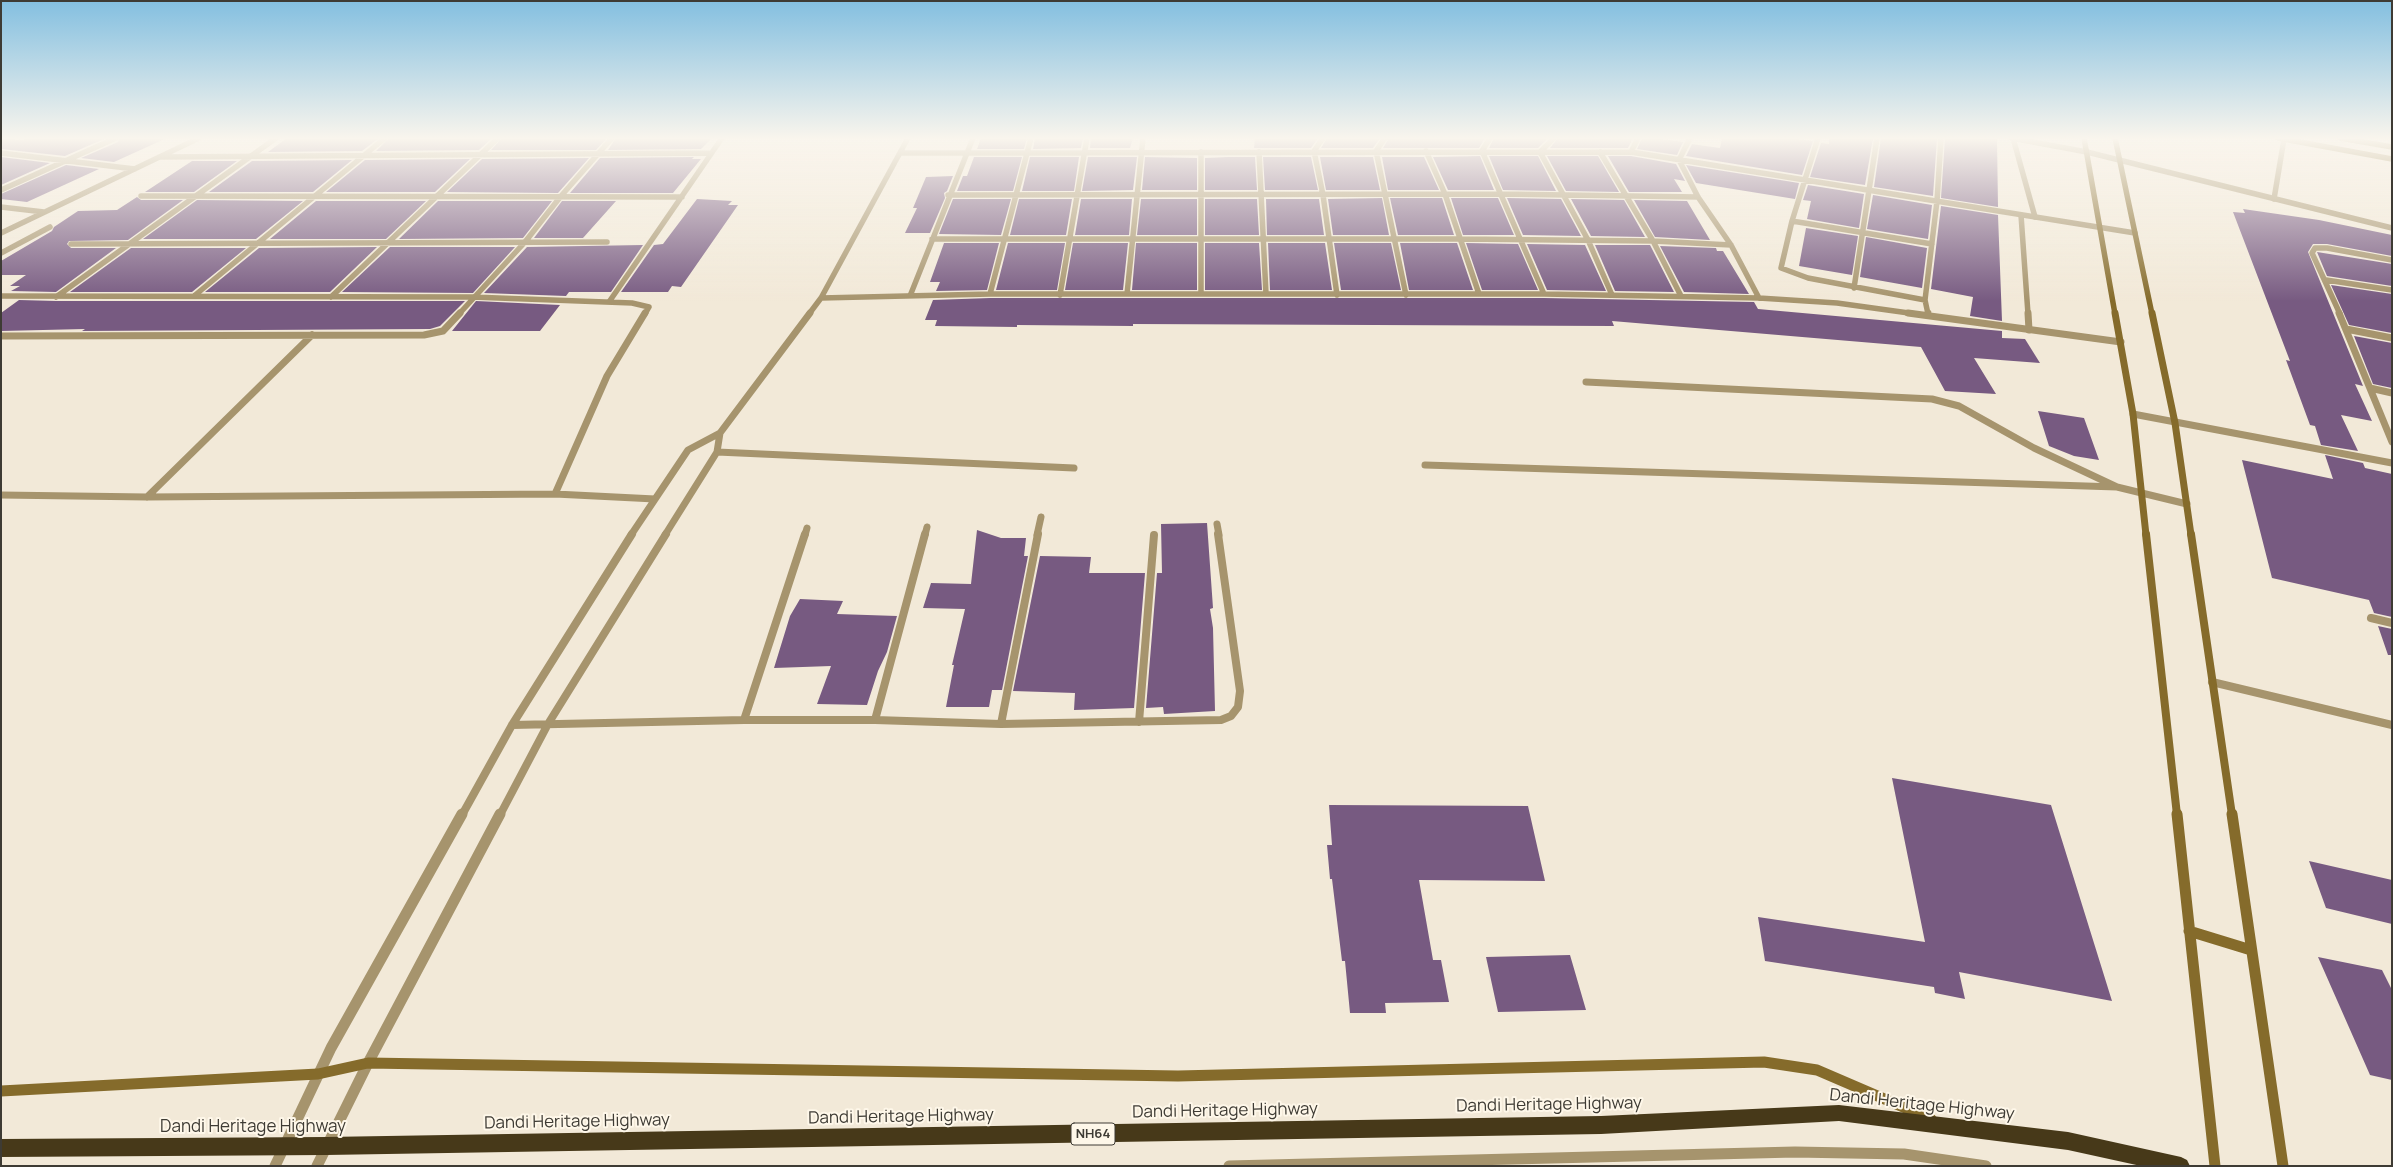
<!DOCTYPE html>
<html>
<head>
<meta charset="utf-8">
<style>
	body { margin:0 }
	#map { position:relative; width:2393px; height:1167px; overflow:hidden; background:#f2e9d8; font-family:Manrope,sans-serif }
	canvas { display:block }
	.frame { position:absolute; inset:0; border:2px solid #3e3b34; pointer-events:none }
</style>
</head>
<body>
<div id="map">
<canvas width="2393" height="1167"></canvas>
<div class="frame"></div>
</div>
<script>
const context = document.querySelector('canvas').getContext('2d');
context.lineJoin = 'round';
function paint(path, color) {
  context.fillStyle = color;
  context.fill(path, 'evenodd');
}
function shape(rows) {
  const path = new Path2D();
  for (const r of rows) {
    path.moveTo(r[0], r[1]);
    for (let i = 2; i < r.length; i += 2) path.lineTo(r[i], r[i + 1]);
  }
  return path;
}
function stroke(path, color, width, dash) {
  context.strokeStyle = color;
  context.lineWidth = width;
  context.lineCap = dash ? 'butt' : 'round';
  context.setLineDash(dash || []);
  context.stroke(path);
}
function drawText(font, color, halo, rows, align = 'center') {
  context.font = font + ' Manrope,sans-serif';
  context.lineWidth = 4;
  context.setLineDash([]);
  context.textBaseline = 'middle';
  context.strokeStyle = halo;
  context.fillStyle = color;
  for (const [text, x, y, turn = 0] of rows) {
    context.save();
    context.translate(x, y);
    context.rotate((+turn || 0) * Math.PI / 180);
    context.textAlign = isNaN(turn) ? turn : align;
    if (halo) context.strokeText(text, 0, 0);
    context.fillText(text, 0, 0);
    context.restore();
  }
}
const building = shape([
	[1,138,22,140,28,138,106,138,65,156,1,149],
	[120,138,167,138,114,162,81,158,118,142],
	[287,138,379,138,362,151,268,152],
	[389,138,492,138,479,150,376,151],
	[502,138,607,138,596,150,491,150],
	[616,138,697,138,711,139,701,149,608,150],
	[981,138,1027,138,1024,149,977,149],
	[1035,138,1083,138,1081,148,1033,149],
	[1091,138,1133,138,1130,148,1090,148],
	[1255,138,1318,138,1311,148,1254,148],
	[1327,138,1380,138,1373,148,1321,148],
	[1389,138,1485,138,1479,148,1383,148],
	[1494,138,1548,138,1538,148,1489,148],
	[1558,138,1633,138,1628,148,1550,148],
	[1642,138,1654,138,1683,142,1677,155,1637,149],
	[1722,138,1789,138,1813,141,1802,175,1686,156,1692,144,1720,148],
	[1829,138,1873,138,1865,185,1810,177,1821,143,1829,144],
	[1881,138,1937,138,1933,196,1874,187],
	[1945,138,1997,138,1998,207,1941,198],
	[1480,156,1494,190,1448,190,1433,157],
	[1489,156,1538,156,1556,191,1503,190],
	[1547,156,1598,156,1619,192,1566,191],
	[1608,156,1631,156,1676,164,1685,181,1674,179,1682,192,1629,192],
	[1,157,50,163,1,185],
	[694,157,692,159,701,159,673,193,570,193,600,158],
	[974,157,1022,157,1013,191,957,191,963,176,967,176],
	[1030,157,1079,157,1074,191,1022,191],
	[1088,157,1137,157,1133,190,1082,191],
	[1145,157,1197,158,1197,190,1142,190],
	[1228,157,1255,157,1257,190,1205,190,1205,158],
	[1263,157,1311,157,1318,190,1265,190],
	[1320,157,1373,157,1380,190,1326,190],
	[1382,157,1424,157,1439,190,1388,190],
	[589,158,558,193,447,192,482,159],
	[470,159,435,192,326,192,365,160],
	[352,160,313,192,209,192,252,161],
	[192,161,237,161,194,192,145,192],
	[66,165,99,169,27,202,1,199,1,194],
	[1686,165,1799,183,1795,199,1696,183],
	[953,176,947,191,944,193,945,198,930,233,905,233,917,208,913,208,926,177],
	[1808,185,1864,194,1859,228,1807,219,1811,201,1803,200],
	[1873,195,1932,205,1928,239,1867,229],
	[137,197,141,200,183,200,128,240,69,241,67,244,71,248,116,248,56,292,11,291,20,286,10,286,26,275,1,275,1,261,52,231,54,227,78,211,117,210],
	[1382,198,1389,235,1333,235,1328,199],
	[1390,198,1442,198,1454,235,1398,235],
	[1451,198,1498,198,1514,235,1463,235],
	[1507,198,1561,199,1581,236,1523,235],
	[697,199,732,201,728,205,738,205,681,287,672,286,668,292,621,292,654,245,663,244],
	[953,199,1011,199,1001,235,939,234],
	[1019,199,1072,199,1066,235,1010,235],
	[1081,199,1132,199,1129,235,1075,235],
	[1141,199,1197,199,1197,235,1137,235],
	[1205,199,1257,199,1259,235,1205,235],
	[1266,199,1319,199,1324,235,1267,235],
	[1571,199,1624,200,1645,237,1591,236],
	[197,200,303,201,256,239,143,239],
	[1634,200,1687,201,1710,240,1655,237],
	[316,201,426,201,386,239,270,239],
	[438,201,552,201,523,238,399,239],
	[562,201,616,201,583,238,534,238],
	[1941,206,1998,215,2002,321,1970,316,1973,297,1931,289],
	[2243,209,2319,220,2392,235,2392,256,2327,244,2313,244,2308,252,2363,386,2355,384,2372,421,2341,415,2358,451,2321,445,2315,426,2310,425,2286,360,2290,361,2233,212,2245,213],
	[1806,228,1858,236,1852,275,1799,266],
	[1866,237,1927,248,1922,288,1860,277],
	[944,243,999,243,987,290,936,291,940,282,930,282],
	[1008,243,1065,243,1057,290,996,290],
	[1073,243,1128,243,1123,290,1065,290],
	[1136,243,1197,243,1197,290,1132,290],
	[1205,243,1259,243,1262,290,1205,290],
	[1268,243,1325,243,1332,290,1270,290],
	[1334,243,1391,243,1401,290,1341,290],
	[1400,243,1457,243,1473,290,1409,290],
	[1466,243,1518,244,1538,290,1482,290],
	[1527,244,1585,245,1606,291,1547,290],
	[643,245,611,292,569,292,566,296,484,293,527,247],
	[1595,245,1650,245,1674,292,1615,291],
	[1660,246,1716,248,1717,251,1723,251,1749,294,1684,292],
	[377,247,330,292,205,292,259,248],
	[390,247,515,247,473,293,342,292],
	[131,248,246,248,192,292,70,292],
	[2317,252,2392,264,2392,286,2327,276],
	[2331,285,2392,294,2392,333,2349,325],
	[990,298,1544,298,1754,302,1758,309,2002,331,2002,338,2025,339,2040,363,1974,358,1996,394,1945,391,1921,347,1612,321,1614,326,1133,324,1133,326,1017,325,1017,327,935,326,937,320,925,320,933,300],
	[19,300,56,301,465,301,440,326,430,329,82,331,85,329,1,331,1,313],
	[476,301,560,305,540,331,452,331],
	[2354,336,2392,343,2392,388,2373,384],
	[2038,411,2084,418,2099,460,2074,456,2049,446],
	[2325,455,2363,463,2365,468,2392,474,2392,617,2374,613,2369,600,2272,578,2242,460,2333,479],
	[1207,523,1213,608,1210,609,1213,628,1215,711,1164,714,1163,707,1146,708,1157,573,1162,573,1161,524],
	[977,530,1001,538,1026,538,1024,556,1028,556,1002,690,992,690,989,707,946,707,954,665,952,665,965,609,923,608,931,583,971,584],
	[1040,556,1091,557,1089,573,1145,573,1134,708,1074,710,1075,693,1013,691],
	[800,599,843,601,837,614,897,616,887,652,878,671,867,705,817,704,831,666,774,668,790,616],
	[2378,626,2392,629,2392,655,2388,655],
	[1892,778,2051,805,2112,1001,1959,972,1965,999,1935,993,1934,987,1765,961,1758,917,1925,942],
	[1329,805,1528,806,1545,881,1419,880,1433,960,1441,960,1449,1002,1385,1003,1386,1013,1350,1013,1345,961,1342,961,1332,879,1330,879,1327,845,1332,845],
	[2309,861,2392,880,2392,924,2326,908],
	[1570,955,1586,1010,1498,1012,1486,957],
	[2318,957,2382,970,2392,990,2392,1080,2370,1075]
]);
const laneFar2 = shape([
	[2013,138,2035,217],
	[2274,199,2284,139],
	[2021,215,2028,314]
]);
const laneFar1 = shape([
	[2028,313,2029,330],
	[1586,382,1932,399,1959,406,2034,448,2117,487,2187,504],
	[1425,465,2117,487]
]);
const lane = shape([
	[1229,1166,1795,1152,1904,1154,1986,1166]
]);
const streetFar3 = shape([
	[1323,138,1314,151,1323,195,1337,295],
	[1385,138,1376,151,1406,295],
	[1490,138,1482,151,1544,294],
	[1554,138,1540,152,1588,240,1612,295],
	[1690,138,1679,160,1698,197,1731,245,1759,298],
	[1818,138,1792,221,1781,268,1808,278,1925,300],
	[2011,138,2087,152,2392,228],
	[1426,151,1445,194,1479,294],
	[1201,152,1201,294],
	[1259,152,1266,294],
	[1600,152,1653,241,1681,296],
	[1631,152,1638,138],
	[1,153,135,169],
	[900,153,1631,152,2135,233],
	[159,157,711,153],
	[1,190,116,138],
	[948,195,1502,194,1698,197],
	[141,196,682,197],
	[1,207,44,212],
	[1792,221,1932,244],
	[1,233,199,138],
	[932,239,1461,239,1653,241,1731,245],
	[71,244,607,242],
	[1,253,50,227],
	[2326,280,2392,290],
	[1854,288,1877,138],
	[990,294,1031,138],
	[1127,294,1143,138],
	[1060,295,1087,138],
	[1,296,472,297,632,303,649,307,645,314],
	[194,296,385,138],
	[910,296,973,138],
	[56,297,276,138],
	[331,297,498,138],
	[821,298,990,294,1544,294,1759,298,1837,303,1916,314],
	[609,302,722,138],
	[459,314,525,242,561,196,612,138],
	[809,314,821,298,908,138],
	[1928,314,1925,300,1937,201,1941,138],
	[2340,314,2312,253,2315,248,2327,248,2392,260]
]);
const streetFar2 = shape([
	[1908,313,2121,342],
	[1928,313,1928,315],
	[2339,313,2392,442],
	[2346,329,2392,338],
	[1,336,424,335,443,331,460,313],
	[2370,388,2392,393],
	[2133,414,2392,463],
	[717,452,1074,468],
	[555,494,607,376,645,313],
	[1,495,147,497,555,494,655,499],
	[147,497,312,335],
	[1217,524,1219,535],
	[631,535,688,450,720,433,810,313],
	[665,535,717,452,720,433],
	[805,535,807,528],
	[925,535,927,527],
	[1037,535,1041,517]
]);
const streetFar1 = shape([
	[2371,618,2392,623],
	[2212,682,2392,725],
	[744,720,805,534],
	[875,720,925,534],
	[1139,722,1154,535],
	[1001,724,1038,534],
	[512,725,744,720,875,720,1001,724,1221,720,1231,716,1238,707,1240,691,1218,534],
	[462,815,512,725,632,534],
	[500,815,548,724,666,534]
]);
const street = shape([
	[275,1166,331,1048,462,814],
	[317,1166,368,1063,500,814]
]);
const secondaryFar3 = shape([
	[2084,138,2115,314],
	[2115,138,2152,314],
	[2278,138,2392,159],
	[2340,138,2392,147]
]);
const secondaryFar2 = shape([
	[2115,313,2133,414,2146,535],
	[2152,313,2175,423,2191,535]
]);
const secondaryFar1 = shape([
	[2146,534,2177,815],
	[2191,534,2232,815]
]);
const secondary = shape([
	[2177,814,2215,1166],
	[2232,814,2283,1166],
	[2189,931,2251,950],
	[1,1091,318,1074,368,1063,1178,1076,1764,1062,1817,1070,1931,1119]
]);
const highway = shape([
	[1839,1105,2068,1132,2181,1157,2187,1160,2190,1166,2141,1166,2068,1150,1839,1121,1601,1134,326,1155,1,1157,1,1139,326,1137,1601,1116,1839,1105]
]);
const shields = [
	[1093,1134,44]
];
const shieldNames = [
	["NH64",1093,1134]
];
const nearStreetnames = [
	["Dandi Heritage Highway",1549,1105,-1],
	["Dandi Heritage Highway",1922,1105,6],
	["Dandi Heritage Highway",1225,1111,-1],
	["Dandi Heritage Highway",901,1117,-1],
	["Dandi Heritage Highway",577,1122,-1],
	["Dandi Heritage Highway",253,1127]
];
paint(building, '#775a81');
stroke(laneFar2, '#a6946d', 5.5);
stroke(laneFar1, '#a6946d', 7);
stroke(lane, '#a6946d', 11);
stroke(streetFar3, '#a6946d', 5.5);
stroke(streetFar2, '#a6946d', 7);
stroke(streetFar1, '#a6946d', 8);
stroke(street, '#a6946d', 11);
stroke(secondaryFar3, '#856b2b', 5.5);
stroke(secondaryFar2, '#856b2b', 7);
stroke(secondaryFar1, '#856b2b', 8);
stroke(secondary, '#856b2b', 11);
paint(highway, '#473919');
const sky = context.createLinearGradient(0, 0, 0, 301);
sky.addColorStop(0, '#83bfe0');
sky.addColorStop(0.46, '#f9f5ed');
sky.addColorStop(1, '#f9f5ed00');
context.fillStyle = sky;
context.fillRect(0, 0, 2393, 301);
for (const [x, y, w] of shields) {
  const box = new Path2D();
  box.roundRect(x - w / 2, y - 11, w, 22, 3);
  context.fillStyle = '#fef7e9';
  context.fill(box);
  stroke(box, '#3e3b34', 1);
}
drawText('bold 13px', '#3e3b34', null, shieldNames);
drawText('17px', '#3e3b34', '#fef7e9', nearStreetnames);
</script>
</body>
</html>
